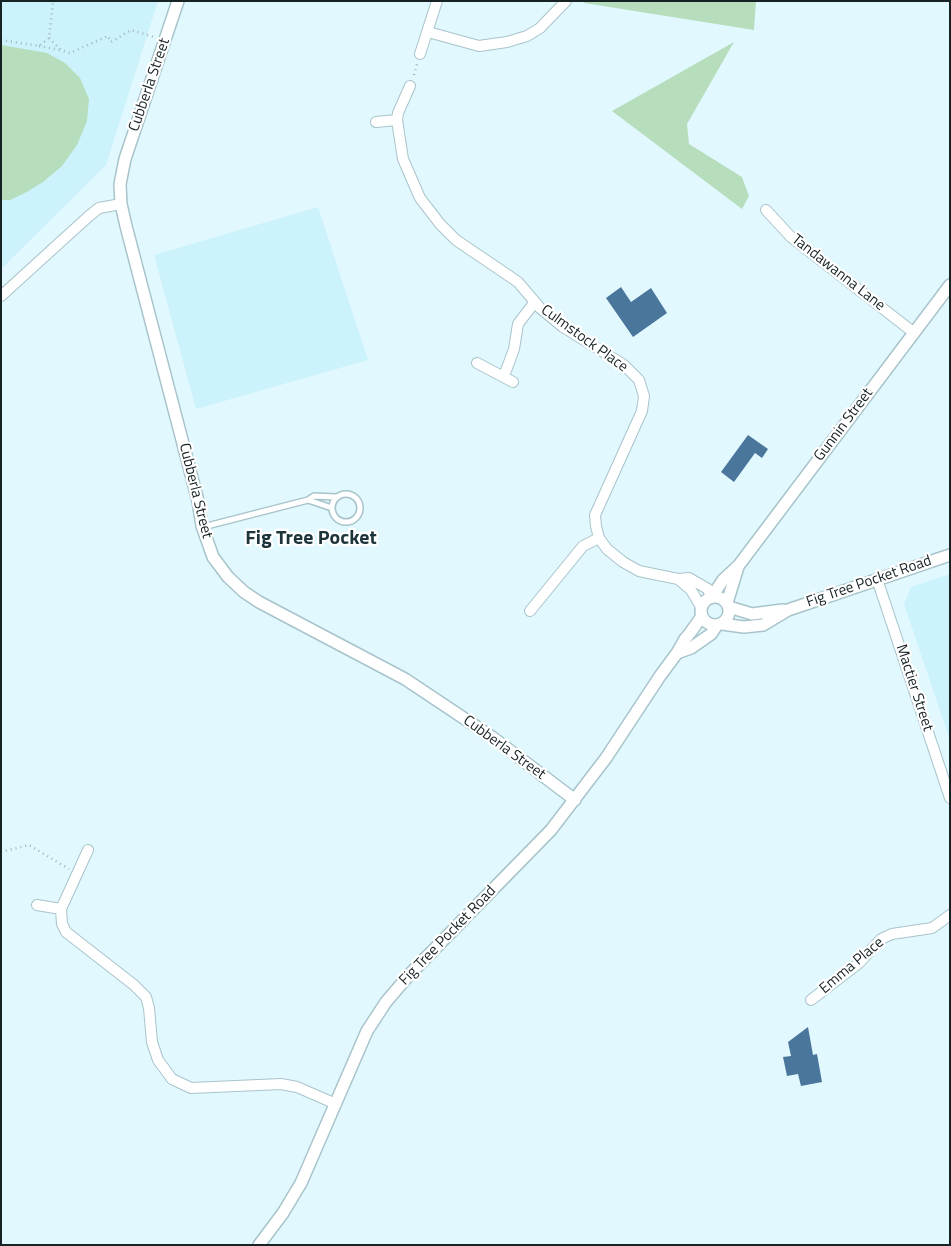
<!DOCTYPE html>
<html>
<head>
<meta charset="utf-8">
<style>
	body { margin:0 }
	#map { position:relative; width:951px; height:1246px; overflow:hidden; background:#e1f8fe; font-family:"Titillium Web",sans-serif }
	canvas { display:block }
	.frame { position:absolute; inset:0; border:2px solid #172224; pointer-events:none }
</style>
</head>
<body>
<div id="map">
<canvas width="951" height="1246"></canvas>
<div class="frame"></div>
</div>
<script>
const context = document.querySelector('canvas').getContext('2d');
context.lineJoin = 'round';
function paint(path, color) {
  context.fillStyle = color;
  context.fill(path, 'evenodd');
}
function shape(rows) {
  const path = new Path2D();
  for (const r of rows) {
    if (r.length === 3) {
      path.moveTo(r[0] + r[2], r[1]);
      path.arc(r[0], r[1], r[2], 0, 2 * Math.PI);
      continue;
    }
    path.moveTo(r[0], r[1]);
    for (let i = 2; i < r.length; i += 2) path.lineTo(r[i], r[i + 1]);
  }
  return path;
}
function stroke(path, color, width, dash) {
  context.strokeStyle = color;
  context.lineWidth = width;
  context.lineCap = dash ? 'butt' : 'round';
  context.setLineDash(dash || []);
  context.stroke(path);
}
function drawText(font, color, halo, rows, align = 'center') {
  context.font = font + ' "Titillium Web",sans-serif';
  context.lineWidth = 4.5;
  context.setLineDash([]);
  context.textBaseline = 'middle';
  context.strokeStyle = halo;
  context.fillStyle = color;
  for (const [text, x, y, turn = 0] of rows) {
    context.save();
    context.translate(x, y);
    context.rotate((+turn || 0) * Math.PI / 180);
    context.textAlign = isNaN(turn) ? turn : align;
    if (halo) context.strokeText(text, 0, 0);
    context.fillText(text, 0, 0);
    context.restore();
  }
}
const built = shape([
	[1,1,158,1,106,165,1,269],
	[318,207,368,360,196,409,154,255],
	[950,574,950,740,904,604,911,587]
]);
const green = shape([
	[585,1,756,1,754,30,584,3],
	[734,42,687,124,689,144,742,177,749,196,742,209,612,111],
	[1,45,47,53,65,63,80,78,89,99,87,121,77,145,62,166,43,182,25,193,10,200,1,200]
]);
const building = shape([
	[621,287,631,302,651,288,667,313,633,337,606,298],
	[748,435,768,449,762,458,755,453,734,482,721,472],
	[808,1027,813,1055,817,1054,822,1082,801,1086,798,1074,787,1076,783,1057,791,1056,788,1042]
]);
const path = shape([
	[49,38,61,50,70,53,108,36,111,42,131,30,154,37],
	[1,40,39,46,49,38,53,1],
	[39,46,60,50],
	[414,75,417,64],
	[1,852,29,845,69,869]
]);
const service = shape([
	[346,508,14],
	[308,500,332,508],
	[203,527,308,500,314,496,336,497]
]);
const minor = shape([
	[428,32,479,46,507,42,527,36,540,28,566,1],
	[420,54,437,1],
	[410,86,398,113,397,120,403,159,420,198,440,224,456,240,518,282,540,308,563,327,624,365,639,380,644,396,642,411,595,515,596,526,599,538,607,549,623,562,639,571,678,579,689,578,708,589,711,597],
	[376,122,397,120],
	[766,210,791,237,913,332],
	[1,296,89,216,99,208,121,204],
	[477,363,513,382],
	[504,376,514,349,518,324,534,303],
	[678,579,691,590,701,607],
	[877,579,950,798],
	[530,611,583,546,599,538],
	[88,850,61,909,62,924,66,932,134,985,146,997,149,1008,152,1042,158,1060,172,1079,191,1088,281,1084,297,1087,336,1104],
	[37,905,61,909],
	[811,1000,859,963,881,939,892,934,932,928,950,915]
]);
const tertiary = shape([
	[178,1,125,159,120,184,121,204,126,226,198,501,202,526,213,557,228,577,244,592,259,602,405,679,492,737,575,800],
	[715,611,14],
	[714,597,715,592,723,580,739,565,950,285],
	[727,603,738,567],
	[729,607,752,614,783,610],
	[722,624,744,627,763,625,788,610,950,555],
	[677,653,691,648,711,634,717,625],
	[259,1245,283,1213,301,1183,367,1031,386,1002,409,975,551,830,606,758,660,676,677,653,685,639,690,633,702,616]
]);
const streetNames = [
	["Cubberla Street",150,85,-71],
	["Tandawanna Lane",838,273,38],
	["Culmstock Place",584,339,36],
	["Gunnin Street",844,425,-53],
	["Cubberla Street",195,491,76],
	["Fig Tree Pocket Road",869,582,-19],
	["Mactier Street",914,688,72],
	["Cubberla Street",504,748,36],
	["Fig Tree Pocket Road",448,936,-46],
	["Emma Place",852,966,-40]
];
const districtNames = [
	["Fig Tree Pocket",311,539]
];
paint(built, '#ccf2fb');
paint(green, '#b6debd');
paint(building, '#4b769c');
stroke(service, '#a8c4cb', 8);
stroke(minor, '#a8c4cb', 12);
stroke(tertiary, '#a8c4cb', 14);
stroke(path, '#a3b6bb', 2.5, [1, 4]);
stroke(service, '#fff', 5);
stroke(minor, '#fff', 10);
stroke(tertiary, '#fff', 11);
drawText('15px', '#172224', '#fff', streetNames);
drawText('bold 20px', '#1d343a', '#fff', districtNames);
</script>
</body>
</html>
